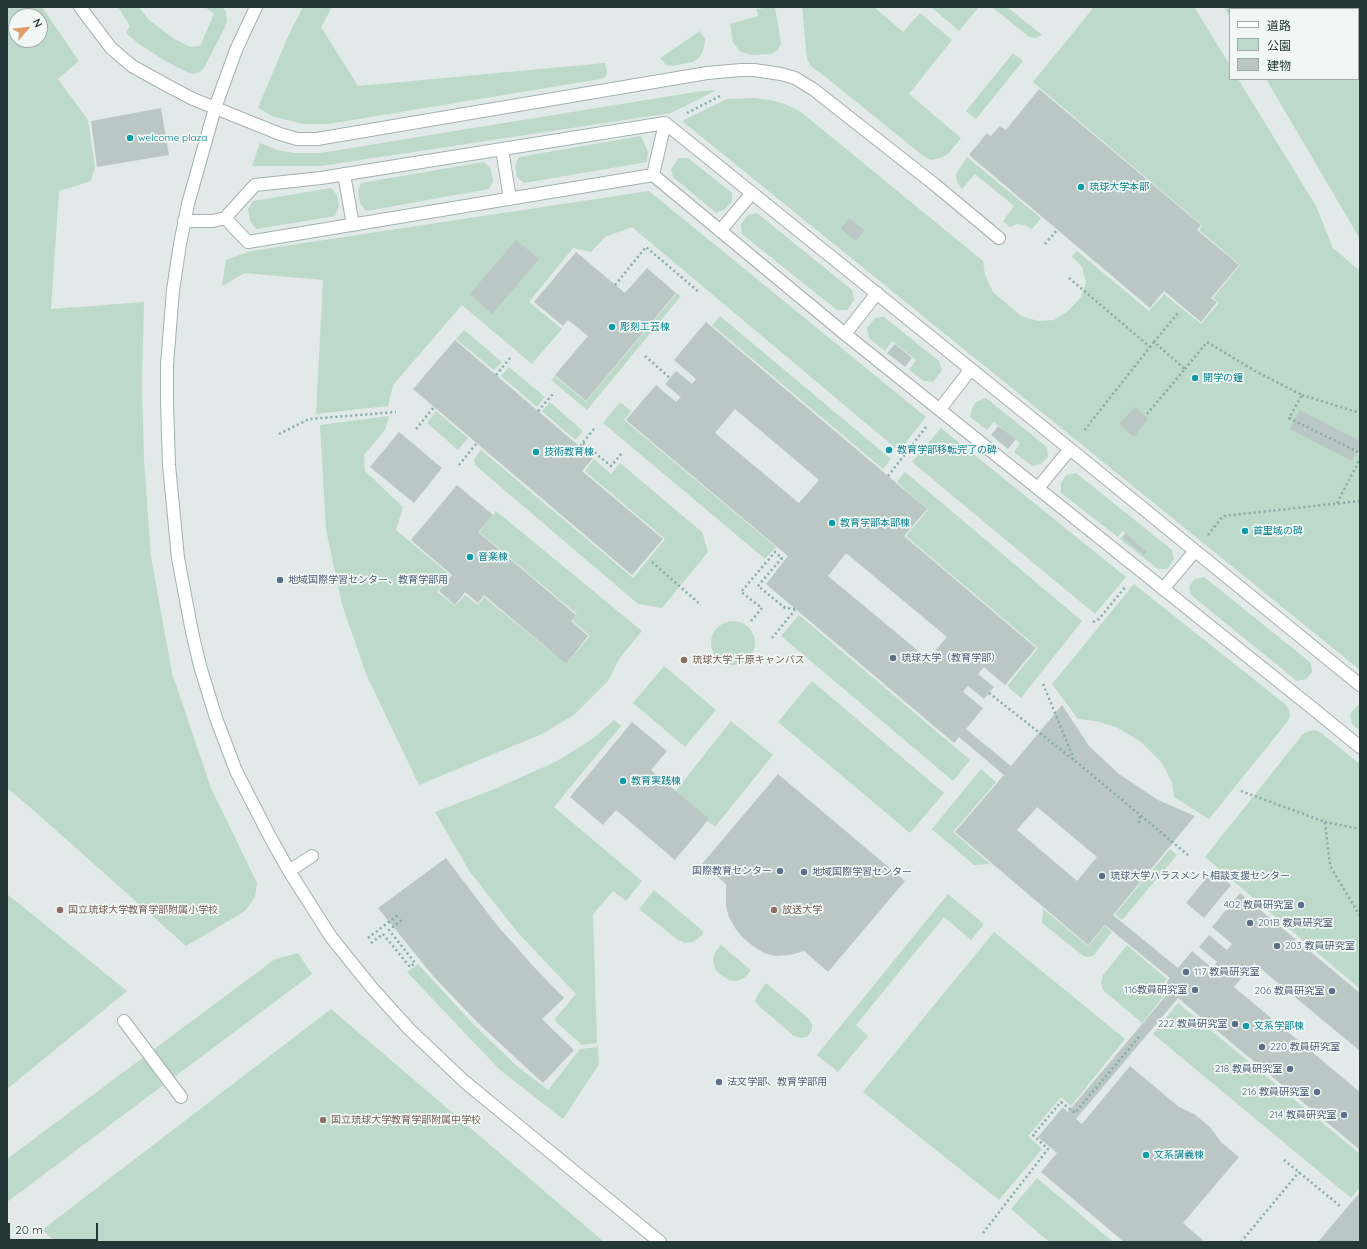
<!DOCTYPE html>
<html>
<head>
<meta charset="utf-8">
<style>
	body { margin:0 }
	#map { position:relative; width:1367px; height:1249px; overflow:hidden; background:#e1eae8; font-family:Quicksand,"Noto Sans JP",sans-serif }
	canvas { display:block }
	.frame { position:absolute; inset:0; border:8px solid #243937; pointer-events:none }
	.legend { position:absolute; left:1229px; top:8px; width:130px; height:72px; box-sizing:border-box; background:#f1f7f5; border:1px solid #9faba9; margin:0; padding:5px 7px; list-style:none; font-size:12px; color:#243937 }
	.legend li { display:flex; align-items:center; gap:8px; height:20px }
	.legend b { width:20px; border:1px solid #9faba9 }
	.north { position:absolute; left:8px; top:8px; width:40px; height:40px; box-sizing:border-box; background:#f1f7f5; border:1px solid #9faba9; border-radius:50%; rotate:62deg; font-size:11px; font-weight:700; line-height:16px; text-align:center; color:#243937 }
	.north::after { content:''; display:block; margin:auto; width:14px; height:18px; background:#e19c68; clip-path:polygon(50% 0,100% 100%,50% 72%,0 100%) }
	.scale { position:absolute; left:8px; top:1223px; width:90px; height:18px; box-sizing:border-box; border:2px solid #243937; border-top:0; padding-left:5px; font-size:12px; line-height:14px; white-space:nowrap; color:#243937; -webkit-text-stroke:3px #f1f7f5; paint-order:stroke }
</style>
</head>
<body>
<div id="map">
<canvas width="1367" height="1249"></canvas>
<div class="frame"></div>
<ul class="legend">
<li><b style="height:5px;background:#fff"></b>道路</li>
<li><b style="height:11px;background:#bdd9c9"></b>公園</li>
<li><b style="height:11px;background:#bac7c4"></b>建物</li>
</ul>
<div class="north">N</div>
<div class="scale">20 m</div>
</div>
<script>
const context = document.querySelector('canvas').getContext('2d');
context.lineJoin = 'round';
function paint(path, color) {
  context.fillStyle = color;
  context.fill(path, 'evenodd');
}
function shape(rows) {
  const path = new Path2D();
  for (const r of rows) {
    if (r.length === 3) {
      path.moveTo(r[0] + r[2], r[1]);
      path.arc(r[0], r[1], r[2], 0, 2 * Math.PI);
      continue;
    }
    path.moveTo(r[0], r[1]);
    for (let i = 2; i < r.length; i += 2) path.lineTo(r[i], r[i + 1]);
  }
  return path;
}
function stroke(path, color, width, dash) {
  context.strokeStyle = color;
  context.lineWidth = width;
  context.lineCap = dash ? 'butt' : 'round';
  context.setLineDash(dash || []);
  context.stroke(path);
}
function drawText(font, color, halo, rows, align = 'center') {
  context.font = font + ' Quicksand,"Noto Sans JP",sans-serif';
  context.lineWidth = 3.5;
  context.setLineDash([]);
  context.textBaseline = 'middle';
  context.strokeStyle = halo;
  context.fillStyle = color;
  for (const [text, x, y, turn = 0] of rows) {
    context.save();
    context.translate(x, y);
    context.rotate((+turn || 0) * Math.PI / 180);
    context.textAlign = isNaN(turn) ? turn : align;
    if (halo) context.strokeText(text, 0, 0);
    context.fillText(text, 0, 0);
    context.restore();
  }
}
const green = shape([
	[7,7,42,7,79,61,58,79,88,120,95,167,91,181,59,191,51,309,144,302,142,383,144,460,151,557,172,673,211,788,257,883,255,897,245,911,186,946,32,809,7,788],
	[16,16,40,16,40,40,16,40],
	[118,7,139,7,149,20,173,38,190,47,200,46,214,14,205,7,223,7,226,12,227,20,225,27,204,68,200,72,194,74,189,73,167,62,139,44,126,33,130,26],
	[303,7,332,7,321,27,358,86,605,63,607,70,606,76,601,79,328,124,304,124,274,117,258,108,289,34],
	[771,7,775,7,781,43,778,50,771,54,752,55,741,52,733,43,730,24,758,16,757,9],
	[802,7,874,7,903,32,920,13,952,40,909,94,961,138,948,154,940,158,931,160,922,155,827,78,812,67,807,59],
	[931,7,979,7,959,31],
	[992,7,1007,7,1042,35,1035,38,1029,37],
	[1094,7,1194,7,1230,65,1230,79,1238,79,1316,206,1333,248,1360,271,1360,670,682,121,727,99,754,98,771,100,785,104,801,112,983,261,985,275,993,292,1021,316,1038,321,1054,320,1068,311,1081,297,1086,282,1082,267,1072,256,1077,251,1149,311,1164,294,1201,324,1219,303,1213,298,1240,265,1199,230,1202,225,1033,82],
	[1224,7,1360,7,1360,239,1266,79,1358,79,1358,9,1230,9,1230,17],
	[700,31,705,39,704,48,700,57,693,62,671,66,666,65,663,61,660,58],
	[1013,53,1023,61,976,119,966,111],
	[717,90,671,113,321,166,252,166,260,143,277,150,295,153,320,153,701,91],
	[641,136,648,152,647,162,524,183,517,177,515,166,519,157],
	[967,157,1041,218,1032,229,1025,225,1017,224,1010,227,1003,221,1014,206,975,174,962,189,957,182,956,174],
	[679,158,688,158,732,193,732,201,725,209,716,213,673,177,671,169],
	[484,162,491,169,493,181,489,189,366,211,360,203,358,192,361,183],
	[331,188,337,195,339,206,335,216,256,229,250,221,248,209,253,201],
	[649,191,926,417,899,451,632,227,605,237,591,252,573,248,529,302,562,329,532,364,462,305,393,385,388,406,316,414,323,280,245,273,222,286,226,260,251,251],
	[757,213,852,290,854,300,847,310,837,310,742,234,741,224,748,215],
	[677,293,681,296,587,410,551,380,555,376,586,402],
	[720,316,891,459,883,469,712,325],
	[884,317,939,361,942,370,933,382,924,381,909,370,916,360,892,341,885,351,869,338,867,328,875,318],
	[464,330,502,362,494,370,456,339],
	[509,367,545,397,537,407,501,376],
	[986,398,1047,447,1048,457,1041,464,1032,466,1014,452,1020,443,994,422,987,430,970,417,972,408,976,402],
	[550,402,583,431,575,440,542,411],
	[620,402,631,411,624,420,776,547,765,559,603,423],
	[436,411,468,438,458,450,427,423],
	[389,416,385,430,364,455,365,471,403,507,396,530,450,575,437,592,455,606,465,595,478,605,484,597,566,664,590,636,572,620,577,614,479,532,496,511,642,631,619,659,608,681,574,715,542,734,419,785,366,674,342,604,326,530,320,425],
	[941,428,1126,577,1095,614,912,462],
	[481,450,633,578,665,539,585,471,594,459,611,474,620,463,702,532,708,552,662,608,638,604,475,465,474,459],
	[905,472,1082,621,1021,698,1007,686,1038,648,906,536,928,510,897,482],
	[1076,473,1172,550,1174,559,1167,569,1158,569,1120,539,1125,533,1122,531,1118,537,1061,493,1061,483,1066,475],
	[1204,577,1311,663,1312,672,1306,679,1297,681,1191,595,1189,586,1195,579],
	[1134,584,1286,705,1289,710,1290,716,1288,721,1209,819,1174,797,1172,783,1162,763,1141,742,1118,728,1096,721,1078,719,1052,684],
	[799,615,970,760,953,781,781,636],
	[733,643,22],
	[664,666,716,710,685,747,633,703],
	[812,681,944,793,910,833,778,722],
	[1357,706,1360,706,1360,731,1352,724,1350,714],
	[614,720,621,726,554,807,642,881,626,901,613,891,593,914,597,1043,582,1045,554,1020,576,994,518,933,470,872,435,812,497,788,555,762,591,740],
	[731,721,773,755,715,827,674,793],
	[1315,730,1321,733,1360,764,1360,989,1205,857,1303,734,1309,731],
	[981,769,996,782,953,832,990,864,974,865,932,829],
	[1170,849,1177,855,1122,920,1115,914],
	[654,890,704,932,699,938,692,942,685,943,678,940,639,909],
	[7,894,127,991,7,1089],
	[948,894,984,924,971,940,944,917,856,1025,868,1036,838,1072,817,1055],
	[1043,909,1088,946,1105,926,1112,932,1094,955,1089,957,1086,957,1082,955,1042,923],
	[994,932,1125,1039,1071,1106,1061,1097,1028,1136,1042,1149,999,1200,863,1092],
	[721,945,751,970,744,978,737,981,729,980,721,975,715,969,713,960,715,952],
	[1127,945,1167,979,1162,986,1168,991,1142,1023,1103,990,1101,983,1103,975],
	[298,953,312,974,7,1202,7,1159,275,959],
	[418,964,475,1026,517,1066,548,1090,580,1049,598,1047,599,1064,563,1119,500,1070,407,972],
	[766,983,808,1018,812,1024,812,1030,807,1037,801,1038,794,1036,759,1006,755,1001,758,994],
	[1178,1003,1360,1154,1360,1187,1351,1198,1153,1034],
	[331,1009,604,1242,56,1242,42,1230],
	[1037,1178,1113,1242,1049,1242,1011,1209]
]);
const building = shape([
	[1039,89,1201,225,1197,230,1239,265,1211,298,1217,302,1201,322,1164,291,1150,308,969,155,987,133,991,136,1000,126,1006,130],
	[161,108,169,155,97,167,91,121],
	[849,218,864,230,856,241,841,229],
	[516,240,539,259,492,314,470,294],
	[576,252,625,293,647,268,676,293,586,401,555,375,588,336,568,320,563,326,534,302],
	[706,322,927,509,904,536,1036,648,1005,685,984,667,978,674,994,687,984,699,968,686,963,692,983,708,966,729,1011,766,1062,705,1089,746,1119,774,1158,800,1195,816,1113,915,1178,968,1192,951,1212,968,1217,962,1199,947,1209,935,1227,950,1232,944,1212,927,1240,893,1360,993,1360,1051,1254,963,1234,987,1360,1092,1360,1150,1178,998,1076,1119,1082,1124,1130,1066,1179,1107,1194,1114,1210,1127,1221,1142,1239,1157,1183,1223,1205,1242,1124,1242,1041,1172,1057,1153,1038,1137,1063,1107,1068,1112,1170,991,1164,986,1170,978,1105,925,1088,945,955,832,1004,775,959,737,954,743,766,584,788,556,626,420,656,385,676,402,681,397,665,384,676,371,692,384,696,379,674,360],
	[735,409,819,480,799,503,715,433],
	[846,553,947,637,928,659,828,576],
	[1037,807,1097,857,1077,881,1017,830],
	[455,340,593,458,582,471,663,539,632,575,413,389],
	[895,344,912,358,905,367,887,353],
	[1135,407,1148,419,1134,437,1119,424],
	[1300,410,1360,441,1360,445,1352,461,1290,429],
	[998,426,1016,439,1008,449,991,435],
	[399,432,442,468,414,503,370,467],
	[457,485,493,515,478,532,576,615,571,621,588,636,566,664,484,595,478,603,465,592,455,605,439,591,452,575,411,540],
	[1126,534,1147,552,1144,555,1123,538],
	[632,722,667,751,651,770,709,819,675,860,616,810,603,825,570,797],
	[778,774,905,881,828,972,804,951,790,955,775,956,764,953,753,946,743,938,735,928,729,917,726,906,726,884,702,864],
	[446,858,496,924,534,967,564,998,542,1019,574,1050,543,1083,479,1024,434,977,378,908],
	[1213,870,1231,885,1204,918,1186,903],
	[1360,1192,1360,1242,1318,1242]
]);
const path = shape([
	[687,113,722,95],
	[1045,244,1057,230],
	[1069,278,1150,347,1083,432],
	[615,285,646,247,699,292],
	[1154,342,1179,312],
	[645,356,670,378],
	[1185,369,1207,342,1255,371,1302,395,1289,418,1360,453],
	[496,375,510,358],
	[1302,395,1360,413],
	[538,411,553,394],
	[1147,414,1185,369,1154,342,1150,347],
	[416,429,434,407],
	[279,434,309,419,396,412],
	[583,443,611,466,622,453],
	[580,446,594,429],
	[459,465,476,444],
	[888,476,926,427],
	[1337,503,1360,459],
	[1208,535,1223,516,1360,501],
	[652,562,701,605],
	[751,621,762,608,741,592,775,552,782,558,758,586,785,608,796,609],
	[1093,622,1099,619,1126,586],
	[772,638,795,610],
	[1043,684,1074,759],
	[989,693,1074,760,1188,855],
	[1241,791,1325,822,1330,866,1360,916],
	[1325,822,1360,829],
	[1139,823,1140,816],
	[368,938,398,915],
	[371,943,383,934,410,967,415,963,389,930,402,920],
	[1284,1160,1340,1206],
	[983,1233,1048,1149,1033,1135,1061,1102,1075,1113,1139,1037],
	[1241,1242,1299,1172]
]);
const minor = shape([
	[80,7,111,48,132,66,170,87,193,99,280,134,297,139,317,139,707,73,741,70,754,70,781,74,795,78,813,89,934,184,999,238],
	[256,7,236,50,215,108,188,204,180,244,173,290,167,365,167,402,169,465,178,558,192,632,200,666,216,718,236,771,269,835,289,871,331,937,372,988,409,1029,465,1082,660,1242],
	[502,149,510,199],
	[344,174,353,225],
	[653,175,665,123],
	[225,218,248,242,653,175,845,334,1311,707,1360,747],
	[184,221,213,221,225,218,255,185,321,178,665,123,1070,449,1360,685],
	[720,231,752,193],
	[845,334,877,293],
	[940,409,971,369],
	[1038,488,1070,449],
	[1163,589,1195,551],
	[289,871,312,856],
	[124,1021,181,1097]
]);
const markers = [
	[130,138,4,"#0f9aa8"],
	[1081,187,4,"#0f9aa8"],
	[612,327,4,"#0f9aa8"],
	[1195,378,4,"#0f9aa8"],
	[889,450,4,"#0f9aa8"],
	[536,452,4,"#0f9aa8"],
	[832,523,4,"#0f9aa8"],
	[1245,531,4,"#0f9aa8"],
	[470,557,4,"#0f9aa8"],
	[280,580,4,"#5c6f8a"],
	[893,658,4,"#5c6f8a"],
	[684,660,4,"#8d6e63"],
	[623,781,4,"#0f9aa8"],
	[780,871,4,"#5c6f8a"],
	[804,872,4,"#5c6f8a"],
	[1102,876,4,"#5c6f8a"],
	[1301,905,4,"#5c6f8a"],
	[60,910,4,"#8d6e63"],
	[774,910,4,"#8d6e63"],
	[1250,923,4,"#5c6f8a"],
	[1277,946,4,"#5c6f8a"],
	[1186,972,4,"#5c6f8a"],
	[1195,990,4,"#5c6f8a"],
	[1332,991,4,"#5c6f8a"],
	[1235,1024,4,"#5c6f8a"],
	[1246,1026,4,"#0f9aa8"],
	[1262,1047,4,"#5c6f8a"],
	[1290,1069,4,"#5c6f8a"],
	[719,1082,4,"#5c6f8a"],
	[1317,1092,4,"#5c6f8a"],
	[1344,1115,4,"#5c6f8a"],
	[323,1120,4,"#8d6e63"],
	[1146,1155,4,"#0f9aa8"]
];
const cultureNames = [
	["welcome plaza",138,138],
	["琉球大学本部",1089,187],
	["彫刻工芸棟",620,327],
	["開学の鐘",1203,378],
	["教育学部移転完了の碑",897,450],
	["技術教育棟",544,452],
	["教育学部本部棟",840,523],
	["首里城の碑",1253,531],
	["音楽棟",478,557],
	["教育実践棟",631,781],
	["文系学部棟",1254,1026],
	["文系講義棟",1154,1155]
];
const serviceNames = [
	["地域国際学習センター、教育学部用",288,580],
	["琉球大学（教育学部）",901,658],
	["国際教育センター",772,871,"right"],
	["地域国際学習センター",812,872],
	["琉球大学ハラスメント相談支援センター",1110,876],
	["402 教員研究室",1293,905,"right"],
	["201B 教員研究室",1258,923],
	["203 教員研究室",1285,946],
	["117 教員研究室",1194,972],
	["116教員研究室",1187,990,"right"],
	["206 教員研究室",1324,991,"right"],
	["222 教員研究室",1227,1024,"right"],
	["220 教員研究室",1270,1047],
	["218 教員研究室",1282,1069,"right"],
	["法文学部、教育学部用",727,1082],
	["216 教員研究室",1309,1092,"right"],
	["214 教員研究室",1336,1115,"right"]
];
const educationNames = [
	["琉球大学 千原キャンパス",692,660],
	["国立琉球大学教育学部附属小学校",68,910],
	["放送大学",782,910],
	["国立琉球大学教育学部附属中学校",331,1120]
];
paint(green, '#bdd9c9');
paint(building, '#bac7c4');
stroke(minor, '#a5b1af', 14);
stroke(path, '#86aaa5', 2.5, [2, 3]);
stroke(minor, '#fff', 12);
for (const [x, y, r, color] of markers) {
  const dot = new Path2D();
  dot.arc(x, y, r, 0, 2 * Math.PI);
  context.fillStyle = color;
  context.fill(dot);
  stroke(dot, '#f1f7f5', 1.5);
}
drawText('10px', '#0d838f', '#f1f7f5', cultureNames, 'left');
drawText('10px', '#4e5e75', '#f1f7f5', serviceNames, 'left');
drawText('10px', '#785e54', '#f1f7f5', educationNames, 'left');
</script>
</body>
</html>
